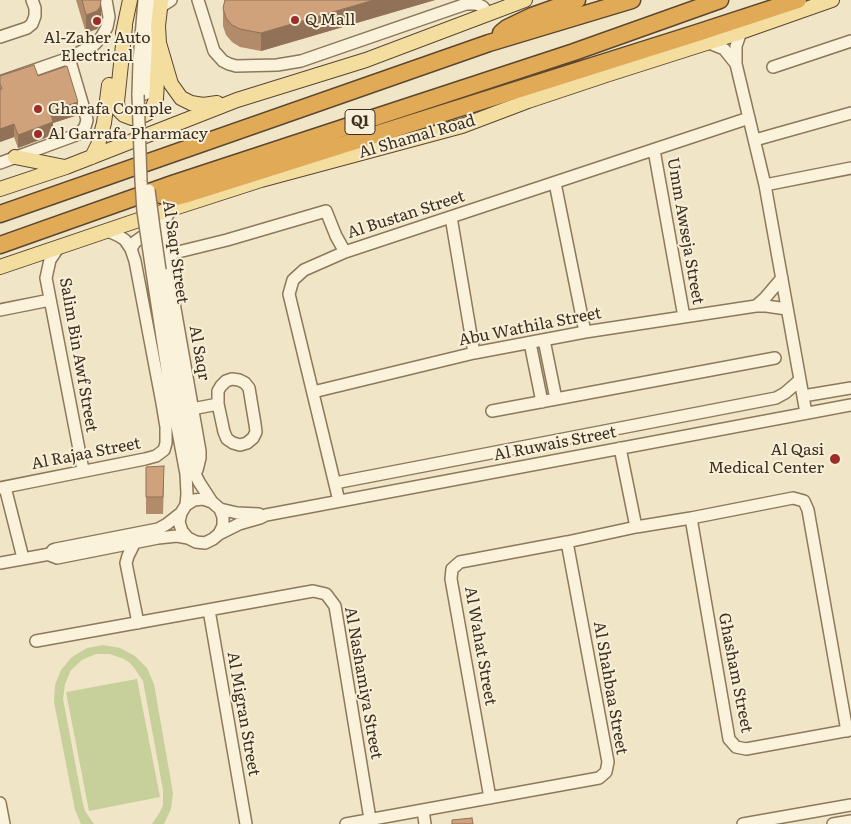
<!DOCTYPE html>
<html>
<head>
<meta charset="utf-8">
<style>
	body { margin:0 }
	canvas { display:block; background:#f0e6c7 }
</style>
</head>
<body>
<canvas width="851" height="824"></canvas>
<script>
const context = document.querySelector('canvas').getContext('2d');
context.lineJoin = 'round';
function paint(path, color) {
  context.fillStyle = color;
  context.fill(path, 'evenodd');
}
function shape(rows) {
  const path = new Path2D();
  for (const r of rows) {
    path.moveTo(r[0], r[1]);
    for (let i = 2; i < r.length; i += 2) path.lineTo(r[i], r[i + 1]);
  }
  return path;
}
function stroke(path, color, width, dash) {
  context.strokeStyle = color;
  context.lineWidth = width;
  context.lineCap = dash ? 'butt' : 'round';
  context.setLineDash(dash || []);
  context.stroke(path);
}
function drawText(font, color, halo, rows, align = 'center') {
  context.font = font + ' Literata,serif';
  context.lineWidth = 4;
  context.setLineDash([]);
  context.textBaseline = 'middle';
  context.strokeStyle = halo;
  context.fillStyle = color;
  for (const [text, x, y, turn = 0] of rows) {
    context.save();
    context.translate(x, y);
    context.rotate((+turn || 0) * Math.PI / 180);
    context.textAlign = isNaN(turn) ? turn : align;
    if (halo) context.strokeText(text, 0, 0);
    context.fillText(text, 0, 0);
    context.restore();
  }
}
const green = shape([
	[103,645,120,648,135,656,147,668,154,684,173,793,171,809,164,824,152,824,160,812,163,805,163,790,143,681,135,669,130,663,124,659,110,654,96,654,82,660,71,670,65,684,63,699,83,804,85,811,94,824,81,824,75,810,54,702,55,685,61,670,72,657,87,648],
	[137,679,160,797,89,811,66,692]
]);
const minor = shape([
	[198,0,214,51,223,61,229,64,236,66,277,65,301,61,466,4,475,4,479,5,483,7,489,14],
	[160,7,171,0],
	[741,32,736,46,736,64,765,185,806,413],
	[0,37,27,28,32,24,35,16,35,8,32,0],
	[709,43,724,49,736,64],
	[773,67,851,41],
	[0,82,69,58,95,44,102,36,107,27,109,17,106,0],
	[145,94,153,0],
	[138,95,139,62,144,0],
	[755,140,851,113],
	[654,150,684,317],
	[0,163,76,135,80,133,85,127,87,120,86,116,69,58],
	[555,183,585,332],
	[765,185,851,168],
	[171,209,167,216,164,224,164,246,200,451,200,458,197,470],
	[451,217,474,353],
	[58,248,50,260,46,278,83,470],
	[131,249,135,242,142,237,151,236,156,238],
	[166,255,227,240,326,211,336,236,345,252],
	[160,270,186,425,195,474,199,482,212,502,220,509,223,517,223,526,219,534,213,539,205,543,196,542,188,538,182,531,179,522,181,513,186,505,194,500,203,499,212,502],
	[152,272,170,389,186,474,187,494,186,505],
	[756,306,765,298,782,278],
	[0,310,50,300],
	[544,340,556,399],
	[530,343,542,402],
	[232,379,239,380,245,383,249,388,255,424,256,432,253,438,247,443,240,445,233,443,227,439,224,432,218,404,218,391,221,386,226,381,232,379],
	[313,392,474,353,585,332,756,306,766,306,787,309],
	[803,396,851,388],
	[192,409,218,404],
	[492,411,775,358],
	[620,448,636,527],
	[335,483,776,398,785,393,800,380],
	[5,487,23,558],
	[0,488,145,459,156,456,164,450,166,443,166,427,162,403,135,261,131,249,125,240,119,236,108,231],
	[339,501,289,294,293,280,304,270,345,252,749,118],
	[220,509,237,513,259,514],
	[691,518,729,739,736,747,746,749,851,730],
	[219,534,239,524,260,518,266,515,851,405],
	[135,542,128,556,126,563,138,623],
	[50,554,52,556,57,558,158,538,177,536,188,538],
	[50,554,53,550,56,549,158,529,167,524,181,513],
	[0,563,50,554],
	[209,610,246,824],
	[36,641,313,591,326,594,335,606,370,819],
	[490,798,451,579,452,569,460,562,567,542,636,527,691,518,793,498,804,501,808,510,847,731],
	[0,803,4,824],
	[423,810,425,824],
	[346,824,599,778,606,772,608,762,567,542],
	[743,824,851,805],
	[833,824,851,821]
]);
const major = shape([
	[161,0,158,26,159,43,171,84,181,98,191,103,203,105,217,103],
	[125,26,117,102,118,109,124,115,132,118,140,117,148,113,153,107,156,99,159,43],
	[123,33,130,0],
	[15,157,65,167],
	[92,157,98,145,104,123,109,85],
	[0,189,66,167,237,100,366,60,525,0],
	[0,267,171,209,261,180,462,126,528,101,606,75,741,32,832,0]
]);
const highway = shape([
	[501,33,507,28,532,16,577,0],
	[153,191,161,195,169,197,176,197,184,195,697,33,798,0],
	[0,214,489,43,632,0],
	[0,245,175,183,574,52,720,0]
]);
const minorBridge = shape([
	[138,95,141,181,143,211,152,272],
	[149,190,154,228,160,270]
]);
const wall = shape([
	[76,0,101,0,101,17,100,24,97,29,86,33],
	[225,0,435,0,261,51,240,47,232,42,226,35,223,26,223,8],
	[0,76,38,76,78,115,53,123,53,135,18,148,14,137,0,142],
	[146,467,164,483,163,514,146,514]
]);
const shadedWall = shape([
	[101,0,101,17,100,24,97,29,86,33,86,15],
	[374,0,435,0,261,51,261,33],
	[78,102,78,115,53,123,53,135,18,148,18,135,50,111],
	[14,124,14,137,0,142,0,129]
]);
const building = shape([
	[82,0,101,0,100,7,97,11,86,15,82,0],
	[225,0,374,0,261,33,240,29,232,25,226,18,223,8,225,0],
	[34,65,38,76,67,66,78,102,50,111,53,122,18,135,14,124,0,129,0,89,2,89,0,84,0,76,34,65],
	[164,466,163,497,146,497,146,467,164,466],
	[472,818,473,824,452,824,452,820,472,818]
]);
const markers = [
	[295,20,5,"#9e2d29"],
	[97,21,5,"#9e2d29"],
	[38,109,5,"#9e2d29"],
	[38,134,5,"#9e2d29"],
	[835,459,6,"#9e2d29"]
];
const shields = [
	[360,122,30]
];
const shieldNames = [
	["Q1",360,122]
];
const poiNames = [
	["Q Mall",305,20],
	["Al-Zaher Auto",97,38,"center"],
	["Electrical",97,56,"center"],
	["Gharafa Comple",48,109],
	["Al Garrafa Pharmacy",48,134],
	["Al Qasi",824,450,"right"],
	["Medical Center",824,468,"right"]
];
const streetNames = [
	["Al Shamal Road",417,137,-16],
	["Al Bustan Street",406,215,-18],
	["Umm Awseja Street",685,231,80],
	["Al Saqr Street",175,252,82],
	["Abu Wathila Street",530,327,-11],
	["Al Saqr",199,353,80],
	["Salim Bin Awf Street",78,355,80],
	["Al Ruwais Street",555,444,-11],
	["Al Rajaa Street",86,454,-11],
	["Al Wahat Street",480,646,80],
	["Ghasham Street",735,673,79],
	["Al Nashamiya Street",363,683,80],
	["Al Shahbaa Street",610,688,80],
	["Al Migran Street",243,714,80]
];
paint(green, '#c7cf9a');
stroke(minor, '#8d785b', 14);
stroke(major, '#5b4630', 16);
stroke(highway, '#5b4630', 19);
stroke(minor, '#faf2db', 11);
stroke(major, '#f3dd9f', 14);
stroke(highway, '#e1aa57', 16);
stroke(minorBridge, '#8d785b', 14, []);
stroke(minorBridge, '#faf2db', 11);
paint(wall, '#b28b6b');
paint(shadedWall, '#917157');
paint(building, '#cfa27c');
stroke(building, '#917157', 1);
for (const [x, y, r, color] of markers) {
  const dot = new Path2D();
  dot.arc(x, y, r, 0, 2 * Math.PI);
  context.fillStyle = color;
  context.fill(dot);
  stroke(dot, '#f7efd7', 2);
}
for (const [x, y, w] of shields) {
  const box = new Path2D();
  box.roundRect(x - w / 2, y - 12.5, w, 25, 4);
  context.fillStyle = '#f7efd7';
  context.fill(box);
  stroke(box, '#3d2f20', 1);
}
drawText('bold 15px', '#3d2f20', null, shieldNames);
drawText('16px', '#3d2f20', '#f7efd7', poiNames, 'left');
drawText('16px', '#3d2f20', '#f7efd7', streetNames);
</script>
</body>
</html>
